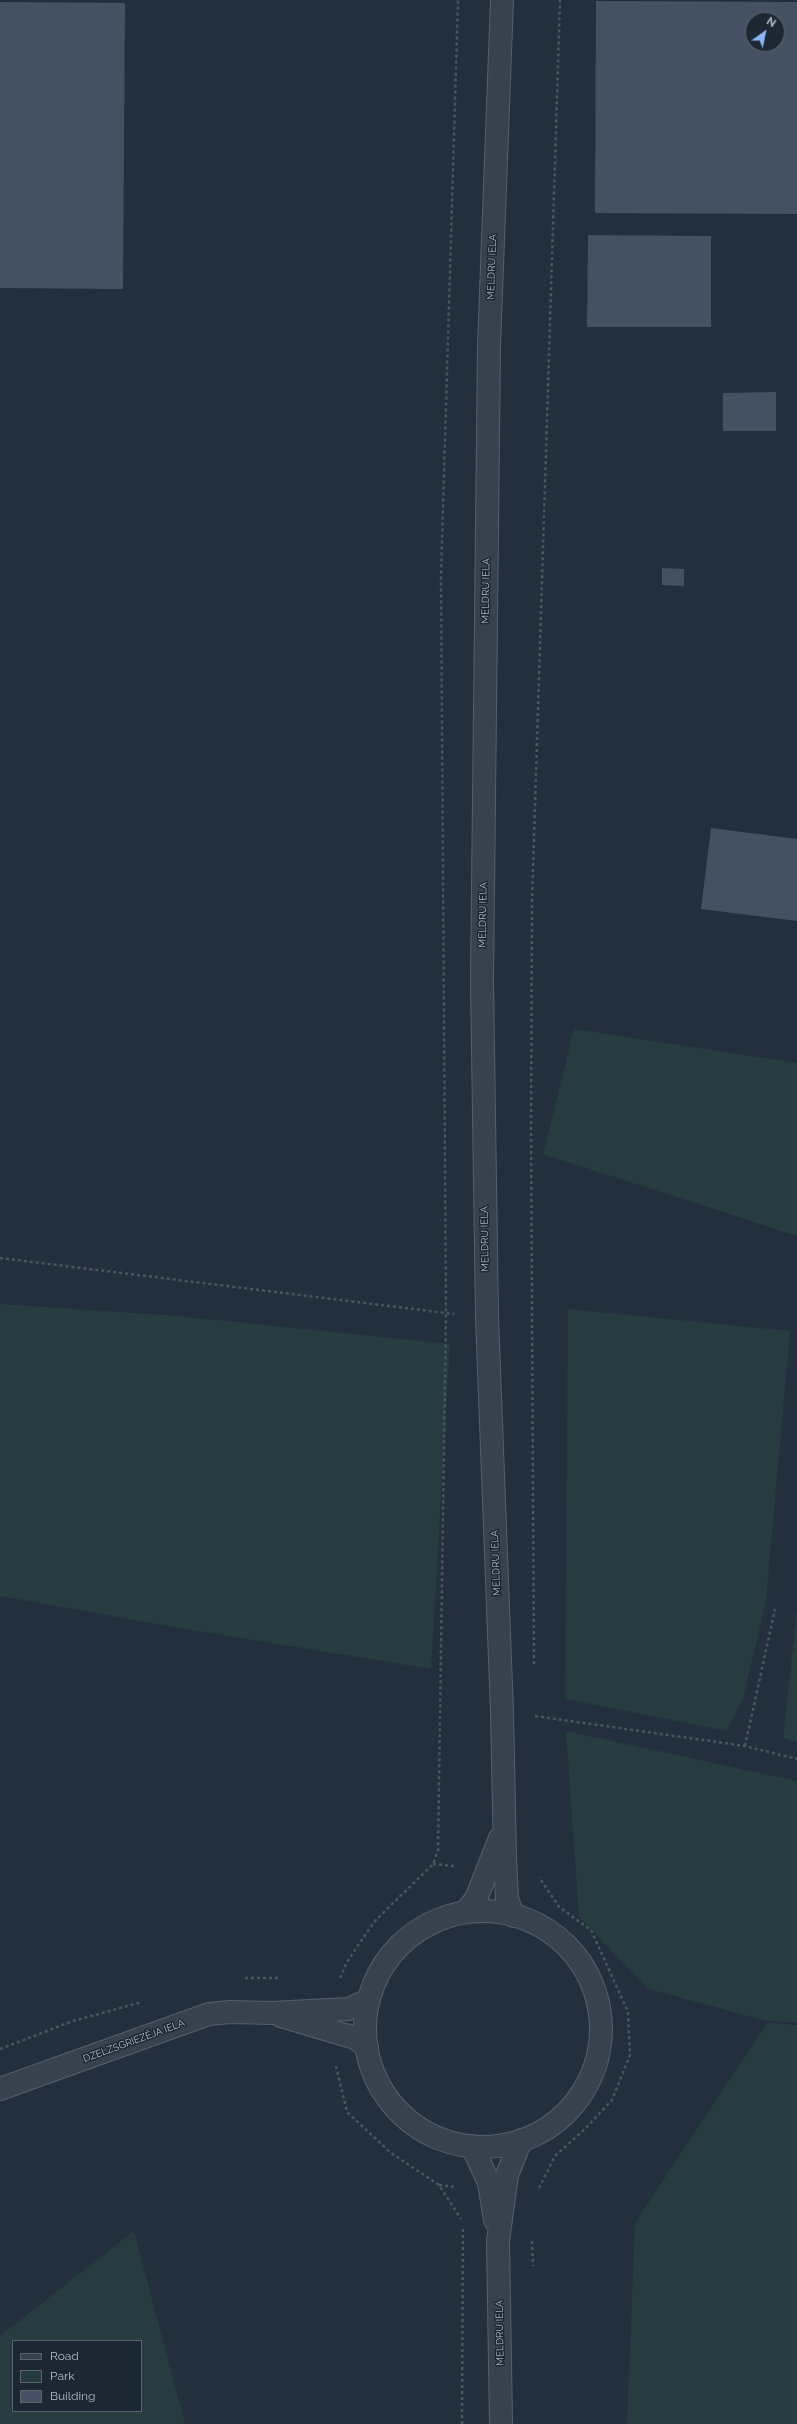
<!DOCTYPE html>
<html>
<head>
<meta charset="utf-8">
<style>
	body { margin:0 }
	#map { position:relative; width:797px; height:2424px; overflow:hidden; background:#242f3e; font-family:Raleway,sans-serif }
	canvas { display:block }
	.legend { position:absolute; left:12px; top:2340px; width:130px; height:72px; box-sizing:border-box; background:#1d2633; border:1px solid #59626f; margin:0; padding:5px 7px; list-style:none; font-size:12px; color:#b4bcc9 }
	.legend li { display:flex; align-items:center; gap:8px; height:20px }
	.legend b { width:20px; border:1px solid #59626f }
	.north { position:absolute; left:745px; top:12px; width:40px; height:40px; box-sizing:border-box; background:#1d2633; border:1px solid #59626f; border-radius:50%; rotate:33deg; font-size:11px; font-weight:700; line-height:16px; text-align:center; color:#b4bcc9 }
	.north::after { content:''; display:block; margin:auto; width:14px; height:18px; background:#8ab4f8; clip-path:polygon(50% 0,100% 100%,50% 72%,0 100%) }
</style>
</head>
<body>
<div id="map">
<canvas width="797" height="2424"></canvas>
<ul class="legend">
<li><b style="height:5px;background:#38414e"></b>Road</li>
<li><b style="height:11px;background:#263c3f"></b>Park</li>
<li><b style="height:11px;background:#455162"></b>Building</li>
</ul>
<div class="north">N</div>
</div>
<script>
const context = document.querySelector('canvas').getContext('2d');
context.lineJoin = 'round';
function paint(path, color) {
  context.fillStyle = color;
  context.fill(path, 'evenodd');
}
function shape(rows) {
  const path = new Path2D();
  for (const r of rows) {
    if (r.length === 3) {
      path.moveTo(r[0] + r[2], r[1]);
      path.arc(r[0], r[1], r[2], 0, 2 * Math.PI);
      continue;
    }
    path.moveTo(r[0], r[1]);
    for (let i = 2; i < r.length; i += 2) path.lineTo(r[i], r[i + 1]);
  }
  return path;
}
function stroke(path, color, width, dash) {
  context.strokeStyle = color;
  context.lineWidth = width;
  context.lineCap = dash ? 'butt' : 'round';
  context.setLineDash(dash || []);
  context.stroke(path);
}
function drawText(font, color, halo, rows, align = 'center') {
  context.font = font + ' Raleway,sans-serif';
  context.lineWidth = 3;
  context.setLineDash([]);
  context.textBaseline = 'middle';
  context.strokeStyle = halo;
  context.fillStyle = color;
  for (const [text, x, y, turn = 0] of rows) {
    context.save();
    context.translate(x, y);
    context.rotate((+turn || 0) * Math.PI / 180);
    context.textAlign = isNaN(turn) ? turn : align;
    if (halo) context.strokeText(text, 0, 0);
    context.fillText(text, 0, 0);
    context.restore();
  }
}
const green = shape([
	[574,1029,797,1063,797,1236,543,1154],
	[0,1304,178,1316,450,1344,431,1669,168,1626,0,1596],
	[568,1309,790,1331,766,1601,743,1699,727,1731,565,1699],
	[797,1610,797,1742,783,1738],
	[566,1731,797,1781,797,2023,763,2020,648,1989,579,1917],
	[767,2023,797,2025,797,2424,627,2424,635,2223],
	[134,2231,185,2424,0,2424,0,2336],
	[13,2341,141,2341,141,2411,13,2411]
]);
const building = shape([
	[596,1,797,2,797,214,595,213],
	[753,20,777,20,777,44,753,44],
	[0,2,125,3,123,289,0,288],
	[588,235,711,236,711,327,587,327],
	[776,392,776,431,723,431,723,393],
	[662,568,684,569,684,586,662,585],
	[711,828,797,839,797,921,701,909]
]);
const path = shape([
	[0,1258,454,1314],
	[534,1664,531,1128,532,903,560,0],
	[535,1716,745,1746,797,1759],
	[745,1746,775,1609],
	[433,1864,454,1866],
	[245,1978,280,1978],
	[340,1978,347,1962,374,1922,433,1864,438,1850,446,1313,441,575,458,0],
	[0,2049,73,2021,142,2002],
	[336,2066,347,2112,391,2153,439,2185,461,2219],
	[439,2185,456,2187],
	[539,2188,555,2156,585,2129,612,2100,630,2055,628,2012,591,1930,559,1907,539,1877],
	[532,2241,533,2266],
	[462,2424,463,2229]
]);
const minor = shape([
	[502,0,489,346,482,980,487,1317,502,1712,505,1857,507,1899,514,1916],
	[466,1911,476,1899,500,1838],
	[483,2029,118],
	[281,2016,355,2038,367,2047],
	[0,2089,209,2014,230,2012,272,2013,348,2009,369,2000],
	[472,2146,489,2183,495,2220],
	[501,2424,498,2241,507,2175,521,2140]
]);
const streetNames = [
	["MELDRU IELA",492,267,-88],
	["MELDRU IELA",486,591,-89],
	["MELDRU IELA",483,915,-89],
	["MELDRU IELA",485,1239,-91],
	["MELDRU IELA",496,1563,-92],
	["DZELZSGRIEZĒJA IELA",134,2041,-20],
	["MELDRU IELA",500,2333,-91]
];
paint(green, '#263c3f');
paint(building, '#455162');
stroke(minor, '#565f6c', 24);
stroke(path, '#44595c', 2.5, [3, 3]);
stroke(minor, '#38414e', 22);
drawText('10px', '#b4bcc9', '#1d2633', streetNames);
</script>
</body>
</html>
